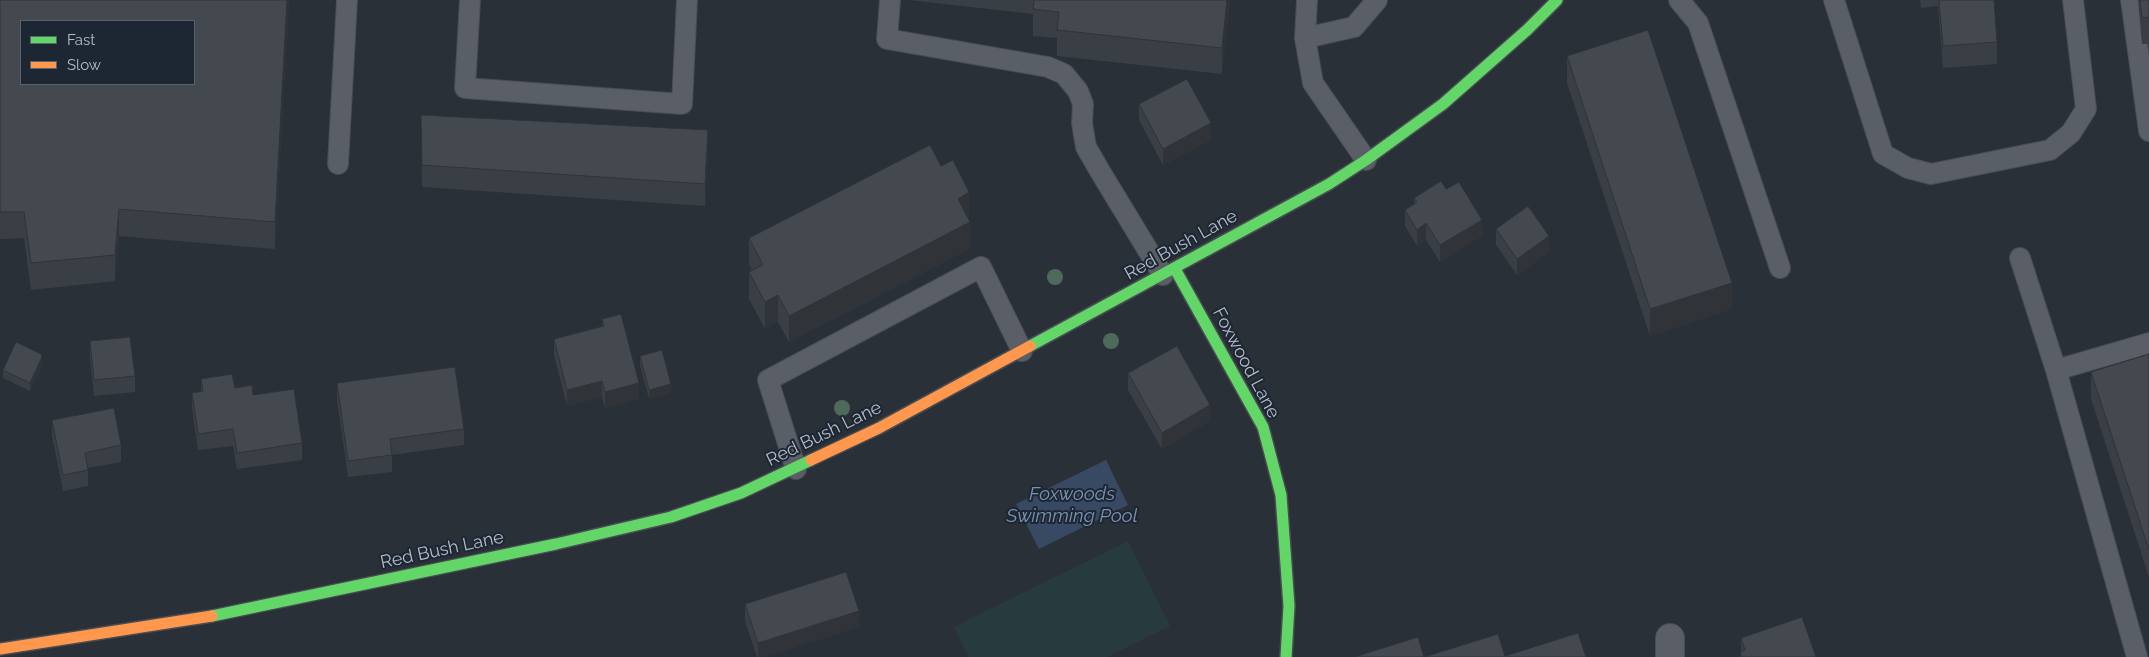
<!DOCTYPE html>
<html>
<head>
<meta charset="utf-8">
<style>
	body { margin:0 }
	#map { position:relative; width:2149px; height:657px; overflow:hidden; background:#2a3038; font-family:Raleway,sans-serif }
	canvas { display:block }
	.legend { position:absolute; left:20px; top:20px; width:175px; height:65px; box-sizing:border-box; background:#1d2633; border:1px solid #59626f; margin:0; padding:6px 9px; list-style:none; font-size:15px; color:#b4bcc9 }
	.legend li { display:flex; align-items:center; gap:10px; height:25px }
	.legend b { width:25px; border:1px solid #59626f }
</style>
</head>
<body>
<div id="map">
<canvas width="2149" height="657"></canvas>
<ul class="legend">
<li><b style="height:6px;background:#63d668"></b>Fast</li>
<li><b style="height:6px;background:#ff974d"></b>Slow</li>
</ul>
</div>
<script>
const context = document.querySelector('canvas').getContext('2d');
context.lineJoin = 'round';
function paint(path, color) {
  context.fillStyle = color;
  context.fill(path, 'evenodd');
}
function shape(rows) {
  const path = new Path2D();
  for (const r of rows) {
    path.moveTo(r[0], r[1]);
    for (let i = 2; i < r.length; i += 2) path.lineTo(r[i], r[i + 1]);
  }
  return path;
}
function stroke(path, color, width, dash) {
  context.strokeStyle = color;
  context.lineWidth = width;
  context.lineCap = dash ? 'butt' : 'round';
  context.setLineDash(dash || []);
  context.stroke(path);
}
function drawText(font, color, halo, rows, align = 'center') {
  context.font = font + ' Raleway,sans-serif';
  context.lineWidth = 4;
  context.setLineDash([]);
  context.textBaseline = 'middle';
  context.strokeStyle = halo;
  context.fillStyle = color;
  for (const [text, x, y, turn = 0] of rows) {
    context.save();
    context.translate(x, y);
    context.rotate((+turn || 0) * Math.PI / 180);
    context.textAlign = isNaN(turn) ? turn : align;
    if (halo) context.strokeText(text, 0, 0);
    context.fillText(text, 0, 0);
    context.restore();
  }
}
const green = shape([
	[1128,541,1170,626,1107,657,969,657,954,627]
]);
const water = shape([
	[1106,460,1128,505,1039,549,1016,504]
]);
const lane = shape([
	[470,0,465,88,682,104,687,0],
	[890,0,887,39,1048,67,1064,74,1078,91,1083,104,1082,123,1086,147,1101,173,1163,275],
	[1307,0,1305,38,1313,83,1366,160],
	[1679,0,1698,23,1780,268],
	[1834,0,1883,154,1908,168,1931,174,2050,150,2071,133,2086,109,2073,0],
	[2131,0,2149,131],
	[1305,38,1354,27,1377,0],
	[338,164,347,0],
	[2020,258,2056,370],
	[796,469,768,380,981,267,1022,351],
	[2137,657,2056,370,2149,343]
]);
const street = shape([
	[1670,657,1670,638]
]);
const fast = shape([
	[1175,269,1263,427,1281,495,1289,606,1286,657],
	[1030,346,1329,184,1366,160,1443,104,1527,30,1557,0],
	[212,616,556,544,671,517,741,493,811,460]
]);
const slow = shape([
	[811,460,879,428,1030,346],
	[0,649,212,616]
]);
const trees = [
	[1055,277],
	[1111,341],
	[842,408]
];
const wall = shape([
	[0,0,289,0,275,249,119,236,115,281,31,290,24,238,0,239],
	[909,0,1230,0,1222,74,1057,56,1057,38,1033,36,1033,14],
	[1920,0,1994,0,1997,42,1997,64,1943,68,1938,6,1921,8],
	[2138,0,2149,0,2149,44,2142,44],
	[1567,56,1732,309,1650,336,1567,83],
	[1139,104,1211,140,1163,165,1139,120],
	[421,115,708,153,705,206,422,187],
	[1446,189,1482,236,1440,262,1426,240,1417,246,1405,226,1405,210,1414,204,1414,198],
	[969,219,970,249,789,342,778,322,765,329,749,299,749,272,752,271,749,264,749,238],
	[1496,229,1549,252,1517,275,1496,245],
	[602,319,639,399,605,408,602,397,567,406,554,355,554,339,602,326],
	[90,341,135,376,135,392,94,396,90,357],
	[2149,354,2149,577,2091,399,2091,372],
	[640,356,671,393,649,399,640,365],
	[42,366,30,391,3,378,3,370],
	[1128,373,1210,421,1162,449,1128,390],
	[201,379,235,388,253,395,302,443,302,460,237,469,233,446,198,450,192,409,192,393,201,392],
	[337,383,464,429,464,445,392,455,392,472,348,477,337,400],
	[52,420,121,445,121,462,88,468,88,486,63,491,52,436],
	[745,604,859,627,764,657,757,657,745,621],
	[1741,638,1816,657,1740,657,1740,652,1741,651]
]);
const shadedWall = shape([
	[287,0,289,0,275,249,275,222],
	[1227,0,1230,0,1222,74,1222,48],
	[1211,123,1211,140,1163,165,1163,149],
	[708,130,708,153,705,206,705,184],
	[969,192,969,219,958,225,958,199],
	[119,209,119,236,115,281,115,255],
	[1482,220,1482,236,1440,262,1440,245],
	[970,222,970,249,789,342,789,316],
	[1426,223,1426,240,1417,246,1417,230],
	[1549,236,1549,252,1517,275,1517,259],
	[1732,283,1732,309,1650,336,1650,309],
	[778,295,778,322,765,329,765,302],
	[42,357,42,366,30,391,30,383],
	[602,381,602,397,567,406,567,390],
	[639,383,639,399,605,408,605,392],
	[671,384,671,393,649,399,649,390],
	[1210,405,1210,421,1162,449,1162,433],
	[859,611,859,627,764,657,758,657,758,643]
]);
const building = shape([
	[0,0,287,0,275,222,119,209,115,255,31,263,24,212,0,212,0,0],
	[21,21,194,21,194,84,21,84,21,21],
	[1034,0,1227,0,1222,48,1057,30,1059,12,1033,9,1034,0],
	[1939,0,1994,0,1997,42,1943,46,1939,0],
	[2140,0,2149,0,2149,17,2142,18,2140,0],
	[1648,30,1732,283,1650,309,1567,56,1648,30],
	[1187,79,1211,123,1163,149,1139,104,1187,79],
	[421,115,708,130,705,184,422,165,421,115],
	[930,145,941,166,953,160,969,192,958,199,970,222,789,316,778,295,765,302,749,272,763,265,749,238,930,145],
	[1441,181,1446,189,1459,182,1482,220,1440,245,1426,223,1417,230,1405,210,1417,202,1414,198,1441,181],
	[1528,206,1549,236,1517,259,1496,229,1528,206],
	[621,314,639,383,605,392,602,381,567,390,554,339,604,326,602,319,621,314],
	[130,337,135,376,94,380,90,341,130,337],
	[16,342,41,354,42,357,30,383,3,370,16,342],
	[1177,346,1210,405,1162,433,1128,373,1177,346],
	[662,350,671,384,649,390,640,356,662,350],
	[2149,354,2149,550,2091,372,2149,354],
	[455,367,464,429,390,439,392,455,348,461,337,383,455,367],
	[232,374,235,388,252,385,253,395,294,389,302,443,237,453,233,429,198,434,192,393,203,391,201,379,232,374],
	[114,408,121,445,85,453,88,470,63,475,52,420,114,408],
	[846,572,859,611,758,643,745,604,846,572],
	[1802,617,1816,657,1742,657,1740,652,1745,650,1741,638,1802,617],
	[1578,633,1586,657,1354,657,1418,637,1424,657,1498,634,1505,656,1578,633]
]);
const streetNames = [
	["Red Bush Lane",1181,245,-29],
	["Foxwood Lane",1246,363,62],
	["Red Bush Lane",824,434,-26],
	["Red Bush Lane",442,550,-12]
];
const waterNames = [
	["Foxwoods",1072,494],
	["Swimming Pool",1072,516]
];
paint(green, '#273a3e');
paint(water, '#384963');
stroke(lane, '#484c53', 22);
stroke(street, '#484c53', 30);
stroke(fast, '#484c53', 14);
stroke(slow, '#484c53', 14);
stroke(lane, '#5a5e66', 20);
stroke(street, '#5a5e66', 28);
stroke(fast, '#63d668', 11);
stroke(slow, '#ff974d', 11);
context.fillStyle = '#4e6a5a';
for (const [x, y] of trees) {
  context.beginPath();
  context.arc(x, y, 8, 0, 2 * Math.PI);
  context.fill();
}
paint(wall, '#3a3f45');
paint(shadedWall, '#303338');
paint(building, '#444950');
stroke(building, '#303338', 1);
drawText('18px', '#b4bcc9', '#1d2633', streetNames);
drawText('italic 19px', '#7c92b1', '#1d2633', waterNames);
</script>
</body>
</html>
